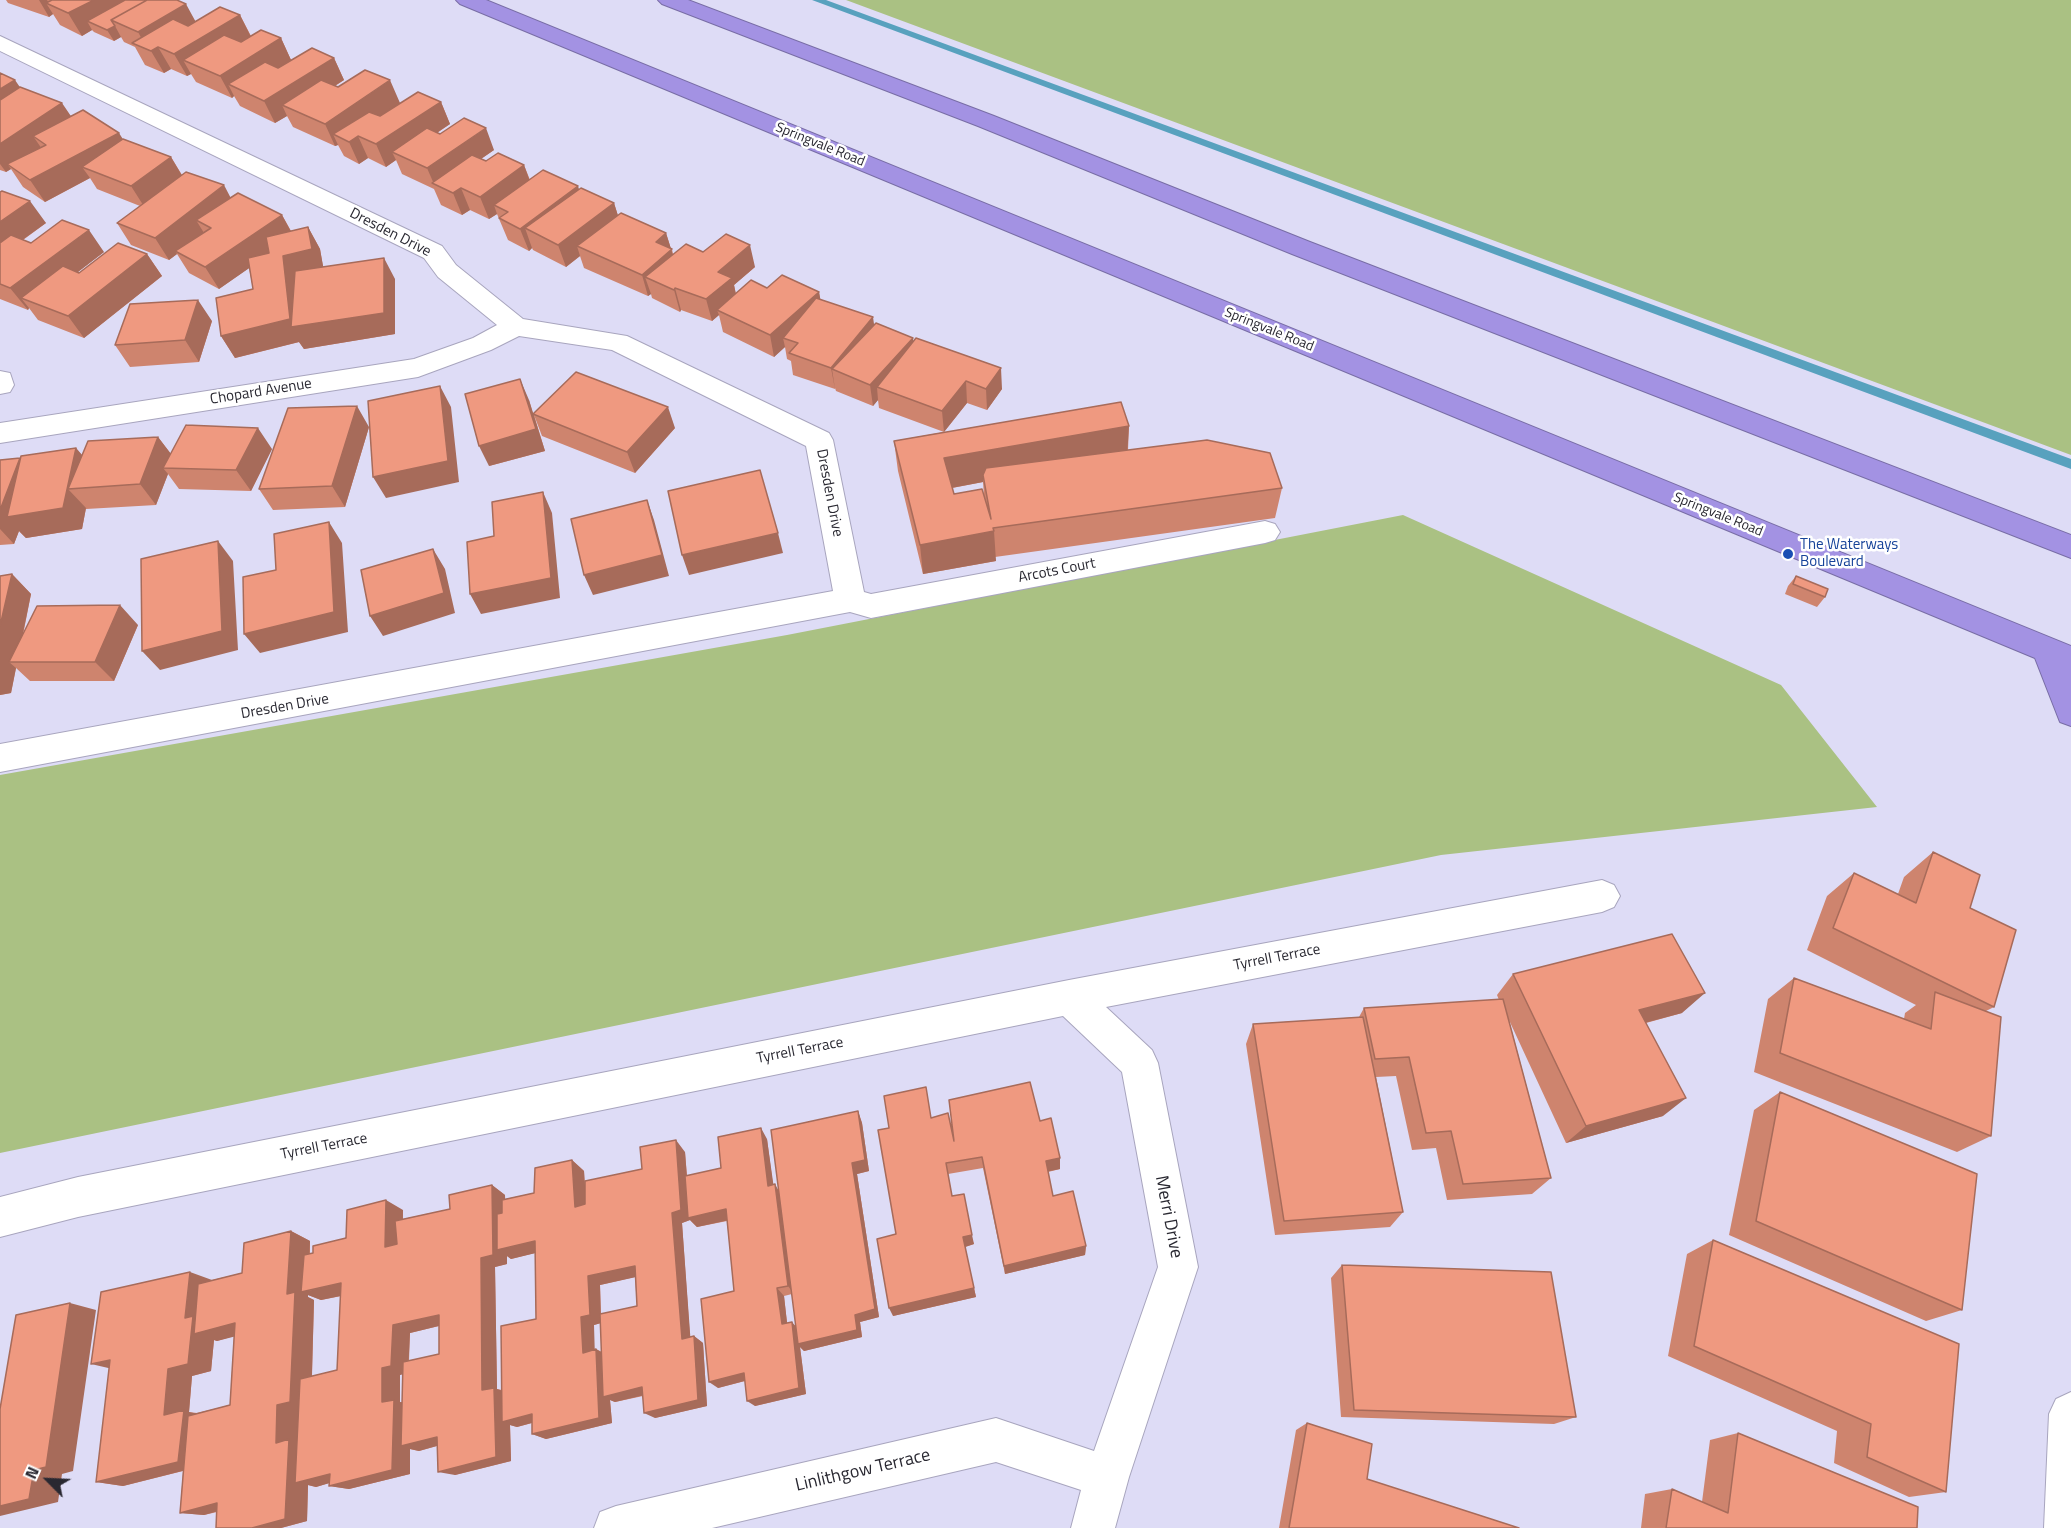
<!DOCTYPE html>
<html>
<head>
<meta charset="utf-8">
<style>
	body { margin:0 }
	#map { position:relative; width:2071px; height:1528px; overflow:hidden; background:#dedcf6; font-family:"Titillium Web",sans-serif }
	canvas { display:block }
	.north { position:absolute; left:18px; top:1450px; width:60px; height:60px; -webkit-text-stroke:4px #fff; paint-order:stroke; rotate:294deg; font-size:16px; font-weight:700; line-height:24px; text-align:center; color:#292831 }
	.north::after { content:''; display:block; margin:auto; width:21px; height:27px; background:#292831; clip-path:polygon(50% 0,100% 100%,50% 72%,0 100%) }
</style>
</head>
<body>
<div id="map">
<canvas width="2071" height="1528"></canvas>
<div class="north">N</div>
</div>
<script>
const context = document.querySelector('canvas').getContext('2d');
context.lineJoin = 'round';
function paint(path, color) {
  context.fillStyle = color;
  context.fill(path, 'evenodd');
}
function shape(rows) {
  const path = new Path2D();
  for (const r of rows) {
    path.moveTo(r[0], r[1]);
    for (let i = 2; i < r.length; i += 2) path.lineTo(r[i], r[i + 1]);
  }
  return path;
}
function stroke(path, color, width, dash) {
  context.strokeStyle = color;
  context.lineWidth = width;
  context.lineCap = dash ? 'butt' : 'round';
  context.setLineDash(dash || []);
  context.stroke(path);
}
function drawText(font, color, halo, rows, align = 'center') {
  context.font = font + ' "Titillium Web",sans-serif';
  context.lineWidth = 5;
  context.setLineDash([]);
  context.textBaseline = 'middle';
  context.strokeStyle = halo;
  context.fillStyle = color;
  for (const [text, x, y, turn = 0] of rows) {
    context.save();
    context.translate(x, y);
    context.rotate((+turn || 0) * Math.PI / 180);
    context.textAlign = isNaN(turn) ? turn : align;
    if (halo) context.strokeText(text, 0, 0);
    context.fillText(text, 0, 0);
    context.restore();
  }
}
const green = shape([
	[846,0,2071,0,2071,455,2004,430],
	[1403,515,1781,685,1877,807,1441,855,0,1153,0,775,787,635]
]);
const stream = shape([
	[812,0,826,0,2071,459,2071,469,812,0]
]);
const minor = shape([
	[0,36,442,246,456,265,523,319,627,336,829,433,833,440,864,592,871,594,1265,521,1275,524,1280,532,1275,540,1265,543,871,618,850,612,0,772,0,744,833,591,806,446,612,350,519,336,491,350,418,377,0,443,0,423,414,359,473,338,497,325,438,277,424,258,0,51,0,36],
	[0,371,10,373,14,385,10,392,0,394,0,371],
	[1602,880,1614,885,1620,896,1614,907,1602,912,1106,1007,1152,1050,1158,1063,1198,1267,1129,1477,1115,1528,1071,1528,1081,1490,996,1462,712,1528,594,1528,600,1512,616,1506,996,1418,1094,1451,1158,1267,1122,1072,1063,1016,78,1217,0,1237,0,1197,78,1177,1069,980,1602,880],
	[2071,1392,2071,1528,2044,1528,2049,1414,2056,1399,2071,1392]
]);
const highway = shape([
	[456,0,486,0,2071,646,2071,726,2060,722,2035,658,460,4,456,0],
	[658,0,688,0,994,116,1310,242,2071,535,2071,558,1292,254,978,126,662,4,658,0]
]);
const wall = shape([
	[6,0,177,0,195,21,240,15,251,36,281,38,291,60,334,58,344,80,335,86,400,103,380,116,441,102,450,124,437,133,494,150,481,159,486,161,524,165,530,180,579,189,614,203,618,216,666,233,671,249,672,249,673,254,703,252,755,267,734,285,736,294,767,288,819,292,820,299,874,325,913,342,1002,389,987,410,967,403,944,432,1129,426,1128,450,1282,488,1275,518,995,557,996,561,923,574,898,471,894,441,944,432,879,408,878,400,873,406,836,391,835,388,835,389,793,375,791,361,787,359,785,347,774,357,723,332,719,315,712,321,681,310,680,312,652,298,651,294,648,296,584,268,580,256,566,267,533,250,532,248,529,251,508,240,497,214,489,219,470,210,462,215,441,205,434,189,402,174,396,160,386,167,368,158,359,164,344,156,338,145,335,146,293,127,287,116,275,123,240,106,234,96,232,98,196,82,191,74,187,76,171,69,164,73,145,65,135,47,124,42,121,37,114,41,94,32,92,30,82,36,60,25,53,14,49,17,8,3],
	[983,482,984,496,954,494,952,488],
	[0,73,20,88,71,116,123,139,171,157,182,175,231,198,282,215,291,231,308,227,320,249,323,267,395,279,395,334,304,349,299,342,235,358,221,336,253,289,249,268,219,289,189,273,177,254,169,260,131,245,117,223,140,206,97,189,90,178,45,202,23,187,11,169,6,172,0,170],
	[0,192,46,223,23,240,31,243,104,252,78,272,79,273,147,254,162,276,84,338,38,320,29,308,28,310,0,299],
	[212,321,199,362,130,367,115,345],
	[529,400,533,414,675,428,635,473,542,436,534,415,545,451,489,466],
	[369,427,345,507,273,510,259,489],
	[158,437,171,454,272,449,251,491,179,489,168,474,156,505,86,509,86,508,82,529,26,538,19,531,14,544,0,545,0,460,20,458,76,448,82,455],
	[12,574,31,594,23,635,138,625,114,681,30,681,16,668,11,693,0,695,0,576],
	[1796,576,1825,597,1817,607,1785,594,1788,586],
	[1933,852,1970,908,1994,1007,1986,1011,1991,1136,1957,1152,1754,1072,1768,999,1794,978,1904,1019,1905,1013,1916,1005,1807,950,1827,896,1854,873,1898,894,1904,877],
	[1513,974,1682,1013,1646,1023,1663,1116,1566,1143,1509,1020,1551,1178,1532,1194,1447,1200,1436,1148,1412,1150,1396,1076,1376,1077,1403,1212,1390,1227,1275,1235,1246,1044,1253,1024,1359,1017,1364,1008,1499,1000,1497,995],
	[1780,1092,1962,1310,1926,1321,1729,1235,1754,1110],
	[858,1111,862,1123,869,1171,857,1174,879,1317,860,1322,862,1337,804,1351,800,1347,806,1394,755,1406,745,1381,718,1388,734,1291,727,1221,697,1227,690,1220,682,1223,690,1337,694,1336,703,1343,707,1406,655,1418,643,1396,615,1402,610,1400,612,1423,546,1439,532,1434,532,1423,517,1427,510,1425,511,1461,455,1475,437,1446,419,1451,410,1449,410,1474,349,1489,329,1486,329,1483,316,1487,308,1485,307,1521,281,1528,216,1528,217,1512,204,1515,180,1513,183,1471,123,1486,96,1482,212,1280,242,1273,291,1231,310,1241,310,1254,313,1253,403,1210,403,1219,450,1209,492,1185,505,1195,505,1199,534,1193,572,1160,584,1171,585,1191,685,1152,687,1176,721,1168,767,1139,773,1185,778,1190],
	[535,1253,536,1319,502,1390,497,1389,495,1267,507,1264,507,1256,511,1259],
	[635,1277,637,1306,601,1314,600,1285],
	[792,1294,796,1326,787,1323,784,1296],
	[308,1295,321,1300,341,1296,337,1370,312,1376,314,1300,308,1297],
	[601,1323,602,1352,596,1349,594,1350,594,1325],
	[439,1326,439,1354,409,1361,410,1333],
	[234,1336,230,1405,197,1413,189,1412,192,1376,211,1371,214,1340,217,1341],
	[402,1374,402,1402,400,1402,400,1375],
	[932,1118,954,1141,1040,1121,1060,1158,1060,1169,1048,1172,1053,1196,1086,1246,1085,1255,1005,1274,983,1168,948,1174,952,1196,974,1244,965,1247,976,1297,893,1316],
	[1713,1240,1946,1492,1909,1497,1834,1463,1837,1431,1668,1356,1687,1254],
	[1342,1265,1576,1417,1554,1424,1341,1417,1331,1278],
	[1307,1423,1367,1479,1519,1528,1279,1528,1296,1430],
	[1738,1433,1917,1528,1641,1528,1645,1494,1672,1489,1702,1502,1710,1440]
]);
const shadedWall = shape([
	[39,0,47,0,50,5,46,3,53,14,49,17],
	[94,0,139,0,87,21,92,30,82,36,68,13],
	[186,4,198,26,158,47,171,69,164,73,151,51,148,50,138,32],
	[240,15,251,37,201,68,183,60,191,74,187,76,174,54],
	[115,26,121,37,114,41,107,30],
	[281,38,291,60,243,91,228,84,234,96,232,98,220,76],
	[334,58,344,80,295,111,282,105,287,116,275,123,264,101],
	[15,80,30,102,0,120,0,89],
	[390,80,400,103,345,140,333,134,338,145,335,146,325,124],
	[441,102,450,124,402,156,392,152,396,160,386,167,376,144],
	[62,103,77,125,33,136,42,149,7,164,11,169,6,172,0,164,0,144],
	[486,128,494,150,440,187,434,184,427,168],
	[119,133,133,155,82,167,90,178,45,202,30,180],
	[358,136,368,158,359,164,349,142],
	[171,157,184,179,145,208,131,186],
	[524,165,532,187,494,205,497,214,489,219,480,197],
	[224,185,236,208,196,220,204,233,175,251,177,254,169,260,155,238],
	[578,186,585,208,525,228,532,248,529,251,520,229],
	[461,188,470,210,462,215,453,193],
	[30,201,46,223,0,256,0,222],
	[614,203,621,225,577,246,580,256,566,267,558,245],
	[282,215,294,237,219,289,205,267],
	[308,227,320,249,324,271,384,258,395,279,395,334,304,349,299,342,235,358,221,336,283,256],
	[89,230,104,252,36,304,21,298,29,308,28,310,10,288],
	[666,233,678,271,645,277,651,294,648,296,642,275,656,242],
	[750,245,755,267,734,285,737,300,717,310,719,315,712,321,706,299,718,272],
	[147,254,162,276,84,338,68,316],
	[675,288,681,310,680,312,674,290],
	[819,292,823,313,783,338,785,347,774,357,770,335],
	[198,300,212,321,199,362,185,340],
	[873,317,876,338,832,369,835,389,831,368],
	[913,338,915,359,877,387,878,400,873,406,870,385],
	[1001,368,1002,389,987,410,986,389],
	[520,379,529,400,545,451,489,466,479,446],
	[966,381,967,403,944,432,942,411],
	[440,386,451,407,459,482,386,498,373,477],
	[357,406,369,427,345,507,332,486],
	[668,407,675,428,635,473,627,452],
	[1129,426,1127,457,983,475,983,482,946,489,944,458],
	[258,428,272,449,251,491,236,470],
	[158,437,174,458,163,468,168,474,156,505,140,484],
	[76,448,93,468,68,489,86,508,82,529,26,538,19,531,14,544,0,529,0,510,20,458],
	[543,492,552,513,560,598,481,614,470,594],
	[647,500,654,520,669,576,593,595,584,575],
	[329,522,342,543,348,632,260,653,244,634],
	[994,531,996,561,923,574,920,545],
	[778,533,783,553,689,575,682,555],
	[218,541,233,561,238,650,160,670,142,651],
	[433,549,445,569,455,613,383,636,370,616],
	[12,574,31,594,17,662,9,662,16,668,11,693,0,695,0,626],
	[120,605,138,625,114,681,95,662],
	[1705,993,1682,1013,1618,1030,1639,1010],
	[1686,1098,1663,1116,1566,1143,1586,1126],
	[858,1111,862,1123,869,1171,857,1174,879,1317,860,1322,862,1337,804,1351,800,1347,806,1394,755,1406,747,1401,792,1322,798,1329,855,1315,852,1163],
	[761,1128,767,1139,775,1196,768,1186],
	[676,1140,685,1152,690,1217,726,1209,734,1219,697,1227,690,1220,682,1223,691,1346,682,1339,672,1213],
	[1060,1158,1060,1169,1045,1172,1046,1161],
	[572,1160,584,1171,587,1217,575,1207],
	[775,1184,781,1195,794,1294,788,1286],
	[492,1185,505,1195,507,1248,535,1241,548,1250,511,1259,507,1256,507,1264,495,1267,497,1389,509,1393,532,1414,546,1419,517,1427,510,1425,511,1461,455,1475,438,1472,482,1390,481,1258],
	[386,1200,403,1210,402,1257,385,1247],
	[291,1231,310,1241,308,1291,341,1283,360,1292,321,1300,308,1295,308,1297,314,1300,311,1407,330,1474,350,1477,316,1487,308,1485,307,1521,281,1528,252,1528,276,1443,277,1405,287,1294],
	[972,1235,974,1244,965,1247,963,1237],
	[1086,1246,1085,1255,1005,1274,1004,1266],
	[635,1266,645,1275,600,1285,601,1323,594,1325,595,1359,583,1353,581,1317,588,1276],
	[190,1272,212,1280,235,1323,256,1331,217,1341,214,1340,211,1371,192,1376,189,1412,207,1416,202,1466,123,1486,96,1482,164,1415,168,1369,185,1318],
	[777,1288,784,1296,788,1331,782,1324],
	[974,1288,976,1297,893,1316,889,1308],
	[70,1303,96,1310,73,1471,62,1474,58,1502,0,1516,0,1506,34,1470],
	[439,1315,455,1322,410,1333,408,1373,400,1375,400,1402,411,1405,437,1437,454,1441,419,1451,410,1449,410,1474,349,1489,329,1486,382,1368,393,1325],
	[694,1336,703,1343,707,1406,655,1418,644,1413],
	[596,1349,608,1356,642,1387,653,1393,615,1402,610,1400,612,1423,546,1439,532,1434],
	[110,1360,117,1370,91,1364],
	[744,1373,752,1379,718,1388,709,1382],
	[217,1503,240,1505,204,1515,180,1513]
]);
const building = shape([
	[52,0,94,0,68,13,46,3,52,0],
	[125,0,147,0,111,20,115,26,107,30,87,21,125,0],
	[147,0,177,0,186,4,138,32,111,20,147,0],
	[220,7,240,15,174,54,158,47,151,51,132,43,173,19,188,26,220,7],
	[261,30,281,38,220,76,183,60,224,35,241,42,261,30],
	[312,48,334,58,264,101,228,84,265,62,278,68,312,48],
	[365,70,390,80,325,124,282,105,321,80,338,87,365,70],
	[0,73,15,80,0,89,0,73],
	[20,87,62,103,0,144,0,100,20,87],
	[418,92,441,102,376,144,358,136,349,142,333,134,369,112,380,116,418,92],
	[83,110,119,133,30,180,7,164,46,145,33,136,83,110],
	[464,118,486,128,427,168,392,152,427,128,440,134,464,118],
	[123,139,171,157,131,186,82,167,123,139],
	[498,153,524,165,480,197,461,188,453,193,432,183,472,155,486,161,498,153],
	[543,170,578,186,520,229,499,218,508,212,494,205,543,170],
	[186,172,224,185,155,238,117,223,186,172],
	[581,188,614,203,558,245,525,228,581,188],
	[2,191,30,201,0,222,0,192,2,191],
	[238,193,282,215,205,267,175,251,211,228,196,220,238,193],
	[621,213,666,233,656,242,672,249,642,275,577,246,621,213],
	[62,220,89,230,10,288,0,284,0,243,11,235,31,243,62,220],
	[308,227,312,249,283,256,290,319,221,336,216,298,253,289,248,258,269,253,266,237,308,227],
	[726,234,750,245,718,272,732,278,706,299,675,288,674,290,645,277,686,244,703,252,726,234],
	[118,243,147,254,68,316,21,298,63,266,79,273,118,243],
	[384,258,384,313,291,327,295,271,384,258],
	[782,275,819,292,770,335,717,310,751,280,767,288,782,275],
	[816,298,873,317,831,368,789,353,798,343,783,338,816,298],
	[198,300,185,340,115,345,130,304,198,300],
	[876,323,913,338,870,385,832,369,876,323],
	[916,338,1001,368,986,389,966,381,942,411,877,387,916,338],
	[576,372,668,407,627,452,533,414,576,372],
	[520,379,536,429,479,446,465,394,520,379],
	[440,386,448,461,373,477,368,401,440,386],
	[1121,402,1129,426,944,458,954,494,982,489,991,519,983,475,986,468,1207,440,1270,453,1282,488,993,528,994,531,920,545,894,441,1121,402],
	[357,406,332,486,259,489,288,408,357,406],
	[186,425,258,428,236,470,163,468,186,425],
	[158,437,140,484,68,489,88,441,158,437],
	[76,448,63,508,7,517,21,456,76,448],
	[20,458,0,510,0,460,20,458],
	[760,470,778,533,682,555,668,491,760,470],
	[543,492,551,578,470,594,467,542,494,536,492,502,543,492],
	[647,500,662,555,584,575,571,519,647,500],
	[329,522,334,612,244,634,243,577,276,570,274,534,329,522],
	[218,541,222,631,142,651,141,559,218,541],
	[433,549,444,593,370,616,361,570,433,549],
	[12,574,0,626,0,576,12,574],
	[1796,576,1828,589,1825,597,1793,584,1796,576],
	[120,605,95,662,9,662,37,606,120,605],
	[1933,852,1980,875,1970,908,2016,930,1994,1007,1833,928,1854,873,1916,903,1933,852],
	[1672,934,1705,993,1639,1010,1686,1098,1586,1126,1513,974,1672,934],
	[1794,978,1931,1029,1935,992,2001,1017,1991,1136,1780,1053,1794,978],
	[1503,999,1551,1178,1463,1184,1451,1131,1426,1133,1409,1057,1375,1059,1364,1008,1503,999],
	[1363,1017,1403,1212,1284,1221,1253,1024,1363,1017],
	[1030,1082,1040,1121,1051,1118,1060,1158,1046,1161,1053,1196,1073,1191,1086,1246,1004,1266,982,1157,946,1163,952,1196,964,1194,972,1235,963,1237,974,1288,889,1308,877,1239,896,1234,878,1130,889,1128,884,1096,926,1087,931,1118,948,1113,954,1141,949,1100,1030,1082],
	[1780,1092,1977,1174,1962,1310,1756,1221,1780,1092],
	[858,1111,865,1160,852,1163,875,1309,855,1315,857,1330,798,1344,771,1130,858,1111],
	[761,1128,768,1186,775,1184,788,1286,777,1288,782,1324,792,1322,799,1388,747,1401,744,1373,709,1382,701,1299,734,1291,726,1209,688,1218,685,1176,721,1168,718,1137,761,1128],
	[676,1140,681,1210,672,1213,682,1339,694,1336,698,1400,644,1413,642,1387,603,1397,600,1314,637,1306,635,1266,588,1276,590,1315,581,1317,583,1353,596,1349,599,1418,532,1434,532,1414,502,1422,501,1326,536,1319,535,1241,497,1250,497,1214,502,1213,502,1200,534,1193,535,1168,572,1160,575,1207,585,1204,585,1181,642,1169,640,1147,676,1140],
	[492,1185,493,1255,481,1258,482,1390,494,1388,496,1457,438,1472,437,1437,401,1446,403,1362,439,1354,439,1315,393,1325,391,1366,382,1368,382,1402,394,1400,392,1470,329,1486,330,1474,295,1483,300,1379,337,1370,341,1283,301,1292,304,1255,313,1253,313,1246,346,1238,347,1210,386,1200,385,1247,397,1244,395,1221,450,1209,449,1195,492,1185],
	[291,1231,287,1294,295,1292,290,1402,277,1405,276,1443,289,1439,285,1519,252,1528,216,1528,217,1503,180,1513,188,1416,230,1405,235,1323,194,1334,198,1284,242,1273,244,1243,291,1231],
	[1713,1240,1959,1344,1946,1492,1867,1457,1871,1424,1694,1346,1713,1240],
	[1342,1265,1551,1272,1576,1417,1354,1410,1342,1265],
	[190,1272,185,1318,193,1316,188,1364,168,1369,164,1415,184,1410,178,1462,96,1482,110,1360,91,1364,101,1292,190,1272],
	[70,1303,46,1467,34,1470,29,1499,0,1506,0,1409,16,1315,70,1303],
	[1307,1423,1372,1444,1367,1479,1519,1528,1289,1528,1307,1423],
	[1738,1433,1918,1507,1917,1528,1666,1528,1672,1489,1728,1513,1738,1433]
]);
const markers = [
	[1788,554,6,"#1a4fb4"]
];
const farStreetnames = [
	["Springvale Road",820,145,22],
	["Springvale Road",1269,330,22],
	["Springvale Road",1718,515,22]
];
const streetNames = [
	["Dresden Drive",390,233,27],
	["Chopard Avenue",261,392,-9],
	["Dresden Drive",829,493,79],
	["Arcots Court",1057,571,-11],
	["Dresden Drive",285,707,-10],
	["Tyrrell Terrace",1277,958,-11],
	["Tyrrell Terrace",800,1051,-11],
	["Tyrrell Terrace",324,1147,-11]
];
const transitNames = [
	["The Waterways",1800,545],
	["Boulevard",1800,562]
];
const nearStreetnames = [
	["Merri Drive",1168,1217,79],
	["Linlithgow Terrace",863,1471,-13]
];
paint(green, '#aac183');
paint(stream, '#58a1be');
stroke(minor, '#a8a5be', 2);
stroke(highway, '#786da5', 2);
paint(minor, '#fff');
paint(highway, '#a392e3');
paint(wall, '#ce846e');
paint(shadedWall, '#a76b5a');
paint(building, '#ef9980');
stroke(building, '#a76b5a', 1.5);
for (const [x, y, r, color] of markers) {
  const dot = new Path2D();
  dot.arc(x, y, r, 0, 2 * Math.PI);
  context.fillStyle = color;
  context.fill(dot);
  stroke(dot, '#fff', 2);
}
drawText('14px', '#292831', '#fff', farStreetnames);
drawText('15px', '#292831', '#fff', streetNames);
drawText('15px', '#164399', '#fff', transitNames, 'left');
drawText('18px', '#292831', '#fff', nearStreetnames);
</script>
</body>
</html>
